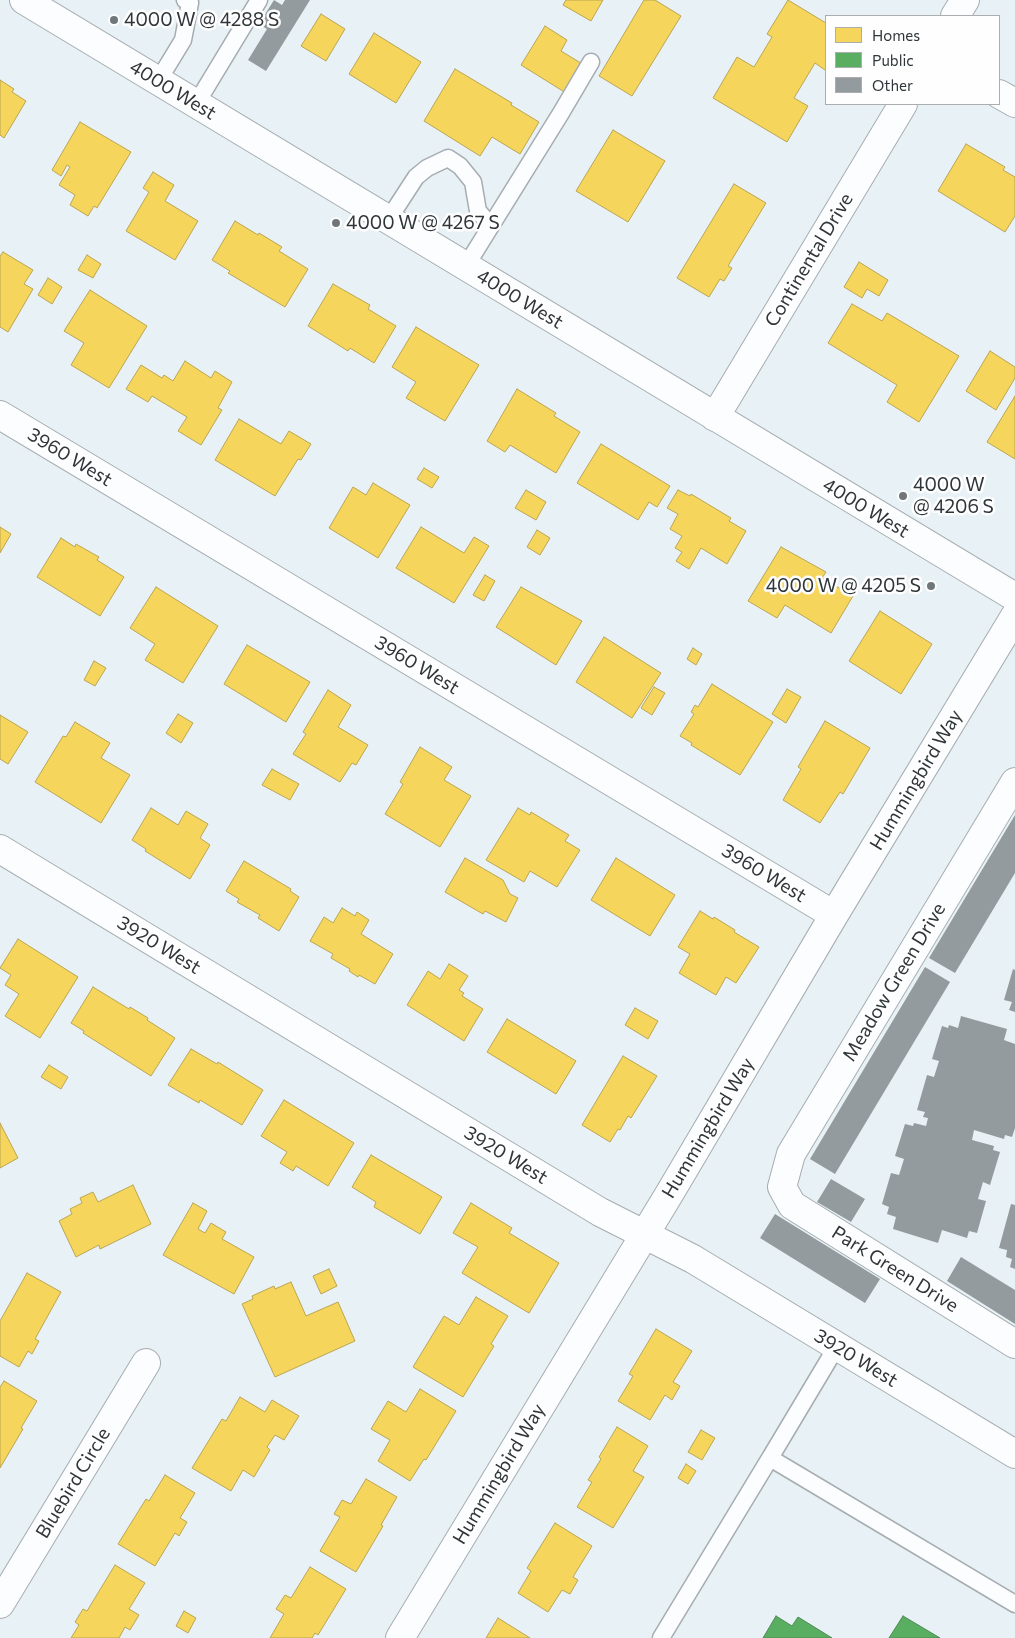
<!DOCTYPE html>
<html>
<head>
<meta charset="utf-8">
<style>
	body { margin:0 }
	#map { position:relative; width:1015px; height:1638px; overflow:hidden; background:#e8f1f5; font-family:Commissioner,sans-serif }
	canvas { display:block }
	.legend { position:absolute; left:825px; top:15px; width:175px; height:90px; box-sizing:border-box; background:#fefefe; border:1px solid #abaeaf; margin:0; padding:6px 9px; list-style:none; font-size:15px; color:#2f3639 }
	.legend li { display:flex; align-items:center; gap:10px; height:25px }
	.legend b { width:25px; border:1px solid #abaeaf }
</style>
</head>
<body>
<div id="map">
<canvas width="1015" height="1638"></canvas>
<ul class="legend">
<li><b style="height:14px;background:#f6d55c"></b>Homes</li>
<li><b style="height:14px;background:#5aae61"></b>Public</li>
<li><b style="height:14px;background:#949b9e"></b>Other</li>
</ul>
</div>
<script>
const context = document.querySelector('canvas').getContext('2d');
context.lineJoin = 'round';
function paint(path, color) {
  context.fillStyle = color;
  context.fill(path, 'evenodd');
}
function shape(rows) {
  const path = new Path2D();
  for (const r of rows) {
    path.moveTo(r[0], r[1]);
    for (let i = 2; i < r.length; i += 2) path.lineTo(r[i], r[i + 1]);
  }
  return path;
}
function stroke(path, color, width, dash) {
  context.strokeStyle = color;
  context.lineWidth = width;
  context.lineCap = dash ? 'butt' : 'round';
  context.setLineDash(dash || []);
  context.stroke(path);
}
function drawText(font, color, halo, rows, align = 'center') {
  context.font = font + ' Commissioner,sans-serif';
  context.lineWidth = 5;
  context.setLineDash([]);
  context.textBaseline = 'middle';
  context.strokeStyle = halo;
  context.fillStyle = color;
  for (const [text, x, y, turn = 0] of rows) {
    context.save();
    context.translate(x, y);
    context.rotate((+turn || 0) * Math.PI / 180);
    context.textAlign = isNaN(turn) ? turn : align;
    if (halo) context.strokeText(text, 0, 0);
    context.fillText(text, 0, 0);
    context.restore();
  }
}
const homes = shape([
	[566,0,603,0,591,21,563,5,566,0],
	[644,0,655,0,681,16,632,96,599,76,644,0],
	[788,0,826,23,826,68,825,70,815,63,794,98,808,106,787,142,713,98,737,57,754,67,772,37,767,34,788,0],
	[321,14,345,29,326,61,301,46,321,14],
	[545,26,567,40,561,51,584,65,566,93,521,65,545,26],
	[374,33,421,62,396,103,349,74,374,33],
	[455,69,512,103,511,105,539,122,520,154,492,137,480,156,424,121,455,69],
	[0,80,14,89,12,92,26,101,4,138,0,135,0,80],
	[80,122,131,152,97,208,94,206,88,216,70,205,75,195,59,185,70,167,67,165,61,176,52,170,80,122],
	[613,130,665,161,628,222,576,191,613,130],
	[966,144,1005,167,1003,170,1015,177,1015,216,1005,232,938,191,966,144],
	[153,172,174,185,165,201,198,221,175,260,126,231,149,192,143,188,153,172],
	[734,184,766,203,728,266,732,268,724,281,720,279,709,297,677,278,734,184],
	[235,221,258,235,259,233,282,247,279,251,308,269,285,307,228,273,230,271,212,260,235,221],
	[3,252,33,270,24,284,33,289,8,332,0,327,0,256,3,252],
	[87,255,101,264,93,278,78,270,87,255],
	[859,262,888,280,879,296,867,289,862,298,844,287,859,262],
	[48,278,62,287,52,304,38,295,48,278],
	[333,284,370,305,368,309,396,326,374,363,350,348,348,351,308,326,333,284],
	[90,290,147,326,109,388,71,365,84,343,64,331,90,290],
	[852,304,882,321,887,313,959,356,919,422,887,402,897,385,828,343,852,304],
	[416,327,479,365,445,421,406,398,416,382,392,367,416,327],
	[990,351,1015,367,1015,378,996,410,966,391,990,351],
	[185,361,211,378,215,371,232,382,218,408,222,410,201,445,178,431,187,417,152,396,148,402,126,389,141,365,162,378,164,375,173,381,185,361],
	[517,389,556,413,554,416,580,432,556,473,510,445,505,452,487,441,517,389],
	[1015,396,1015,459,987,442,1015,396],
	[239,419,281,444,289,431,311,444,301,460,298,459,275,496,215,460,239,419],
	[601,444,670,486,657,507,649,502,638,520,577,483,601,444],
	[424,468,439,477,432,488,417,479,424,468],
	[373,483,410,505,378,558,329,528,353,487,366,495,373,483],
	[526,490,546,502,536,520,515,508,526,490],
	[678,490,690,496,691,494,731,518,729,521,746,531,727,564,701,548,689,569,676,561,682,552,675,548,682,536,670,529,678,514,667,508,678,490],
	[0,527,11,534,0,553,0,527],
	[421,527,464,553,474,537,489,546,454,603,396,568,421,527],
	[537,530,550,538,540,555,527,547,537,530],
	[61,538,75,547,76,544,99,557,97,560,124,577,100,616,37,577,61,538],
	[781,547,826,572,822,578,853,596,831,633,785,605,777,618,748,601,781,547],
	[485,575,495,581,484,601,473,595,485,575],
	[156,587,218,626,183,683,145,660,155,644,130,628,156,587],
	[521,587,582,621,556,665,496,627,521,587],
	[880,611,932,644,901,694,849,661,880,611],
	[604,637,661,673,632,718,576,682,604,637],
	[247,645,310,682,286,722,224,684,247,645],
	[693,648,702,654,696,665,687,659,693,648],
	[94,661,106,668,95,686,84,680,94,661],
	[712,684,773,722,740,775,691,745,692,743,680,736,694,714,691,712,695,705,698,707,712,684],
	[654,687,665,693,652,715,641,708,654,687],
	[787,689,801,697,786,723,772,714,787,689],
	[328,690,351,705,338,727,368,745,356,765,352,763,340,782,293,754,306,734,303,732,328,690],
	[178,714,193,723,181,743,166,733,178,714],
	[0,715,28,732,8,764,0,759,0,715],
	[825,721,870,748,843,794,840,792,820,823,783,800,801,769,798,767,825,721],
	[75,722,110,743,101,758,130,775,101,823,35,782,63,736,66,737,75,722],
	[420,747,452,767,444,780,471,796,440,847,385,814,403,784,400,782,420,747],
	[272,769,299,784,290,800,262,785,272,769],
	[151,808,178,825,186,811,208,824,200,838,210,845,190,879,145,851,146,849,132,840,151,808],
	[518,808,530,815,531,812,569,835,565,841,580,850,557,887,530,871,524,882,486,860,518,808],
	[465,858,503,880,510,894,518,898,506,922,485,911,483,914,445,892,465,858],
	[616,858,675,895,650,936,591,900,616,858],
	[244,861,291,889,290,891,299,897,279,931,258,918,260,915,237,902,239,899,226,891,244,861],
	[342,908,355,916,357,912,369,920,361,934,393,954,375,984,359,975,358,977,349,971,350,969,331,958,333,954,310,941,324,917,333,923,342,908],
	[700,911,713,919,714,917,735,930,734,932,759,947,736,983,726,977,716,995,679,973,690,954,678,947,700,911],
	[18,939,78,977,40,1038,5,1016,19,994,5,985,11,975,0,968,18,939],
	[449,964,468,976,459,990,464,993,462,996,483,1009,464,1041,407,1005,428,971,440,979,449,964],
	[93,987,129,1009,130,1007,148,1018,147,1020,175,1038,151,1076,83,1033,84,1031,71,1023,93,987],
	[635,1008,658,1021,648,1039,625,1025,635,1008],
	[507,1019,576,1061,556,1094,487,1052,507,1019],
	[191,1049,217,1064,218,1062,263,1090,242,1125,200,1100,199,1103,168,1085,191,1049],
	[623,1056,657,1076,631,1118,628,1116,620,1130,618,1129,610,1142,582,1125,623,1056],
	[49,1065,68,1077,61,1089,41,1077,49,1065],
	[284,1100,354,1143,328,1186,296,1166,293,1171,280,1163,287,1152,261,1136,284,1100],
	[0,1123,18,1158,0,1168,0,1123],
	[371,1155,442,1197,420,1234,374,1207,376,1202,352,1187,371,1155],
	[133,1185,151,1224,100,1249,99,1245,76,1257,59,1221,72,1214,70,1209,82,1203,80,1198,93,1192,98,1202,133,1185],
	[193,1203,207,1211,198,1229,205,1233,211,1223,226,1232,222,1239,254,1257,234,1294,163,1255,193,1203],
	[471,1203,512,1228,509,1233,559,1263,529,1313,462,1273,478,1247,453,1233,471,1203],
	[329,1269,337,1286,321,1294,313,1276,329,1269],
	[27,1273,61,1292,35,1339,39,1341,32,1354,28,1351,19,1367,0,1356,0,1321,27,1273],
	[291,1282,306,1316,338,1302,355,1341,275,1377,242,1304,253,1299,252,1296,274,1286,275,1289,291,1282],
	[476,1297,508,1316,491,1344,494,1346,463,1397,413,1367,444,1316,459,1325,476,1297],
	[656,1329,692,1351,673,1382,680,1386,672,1400,665,1395,650,1420,618,1401,633,1376,629,1374,656,1329],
	[4,1381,37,1401,21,1428,23,1429,0,1468,0,1387,4,1381],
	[420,1389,456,1411,426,1460,424,1459,410,1481,378,1461,390,1440,371,1429,388,1401,406,1412,420,1389],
	[240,1397,265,1412,272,1400,299,1416,284,1440,275,1435,267,1447,270,1450,254,1477,243,1470,231,1491,192,1468,222,1419,226,1421,240,1397],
	[617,1427,648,1446,633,1471,644,1477,613,1528,577,1507,592,1482,588,1480,601,1459,599,1457,617,1427],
	[701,1430,715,1438,702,1460,688,1452,701,1430],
	[686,1464,696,1471,688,1484,678,1478,686,1464],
	[165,1475,195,1493,180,1518,187,1522,179,1536,175,1533,155,1566,118,1544,146,1499,149,1501,165,1475],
	[366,1479,397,1497,381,1525,383,1526,356,1572,320,1551,340,1517,334,1514,342,1500,351,1504,366,1479],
	[555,1523,592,1546,573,1577,578,1580,570,1594,562,1590,548,1612,518,1593,531,1571,527,1568,555,1523],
	[115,1565,145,1583,129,1609,139,1615,130,1630,125,1627,119,1638,71,1638,79,1625,75,1622,83,1609,87,1611,115,1565],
	[310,1567,346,1589,318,1635,315,1633,312,1638,270,1638,284,1614,276,1609,285,1595,291,1598,310,1567],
	[184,1611,196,1618,188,1633,176,1626,184,1611],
	[498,1618,530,1638,486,1638,498,1618]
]);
const public = shape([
	[776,1616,792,1626,798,1617,832,1638,763,1638,776,1616],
	[903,1616,940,1638,889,1638,903,1616]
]);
const building = shape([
	[274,0,282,5,285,0,310,0,266,71,248,60,267,29,259,24],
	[1015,815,1015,873,955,973,929,958],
	[925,967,950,982,835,1174,810,1159],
	[1013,969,1015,970,1015,1012,1009,1010,1012,1002,1004,1000],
	[961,1016,1007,1029,1004,1040,1015,1044,1015,1128,1012,1137,1005,1135,1004,1139,974,1130,972,1140,994,1146,993,1150,1000,1152,990,1185,983,1182,978,1199,986,1201,977,1233,969,1231,967,1238,942,1230,938,1243,893,1229,896,1217,887,1214,889,1207,882,1204,891,1173,899,1175,904,1159,895,1156,905,1124,913,1126,914,1123,926,1126,928,1118,923,1117,925,1112,917,1110,927,1075,934,1077,939,1061,932,1059,942,1026,948,1028,949,1025,958,1028],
	[831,1179,865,1199,851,1222,817,1202],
	[1011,1204,1015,1205,1015,1269,1010,1267,1012,1259,1006,1257,1007,1250,999,1248],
	[775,1214,880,1279,865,1303,760,1238],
	[961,1257,1015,1290,1015,1324,947,1281]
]);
const lane = shape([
	[158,81,183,40,190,3,185,0],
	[196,104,259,0],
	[388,220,416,177,427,168,448,158,460,166,473,182,478,211,491,226],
	[466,266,561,113,591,62],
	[770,1458,837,1346],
	[661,1638,770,1458,1015,1604]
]);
const street = shape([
	[955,16,965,0],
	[999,94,1015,103],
	[0,415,834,915],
	[715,417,903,104],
	[1015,782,791,1154,782,1187,792,1205,1015,1344],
	[0,849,600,1212,693,1259,1015,1454],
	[0,1604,146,1363],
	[400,1638,671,1191,834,915,1015,616]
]);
const secondary = shape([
	[24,0,1015,597]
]);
const markers = [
	[114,20,5,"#70777b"],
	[336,223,5,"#70777b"],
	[903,496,5,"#70777b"],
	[931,586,5,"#70777b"]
];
const poiNames = [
	["4000 W @ 4288 S",124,20],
	["4000 W @ 4267 S",346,223],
	["4000 W",913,485],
	["@ 4206 S",913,507],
	["4000 W @ 4205 S",921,586,"right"]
];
const streetNames = [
	["4000 West",173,90,31],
	["Continental Drive",809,260,-59],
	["4000 West",520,299,31],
	["3960 West",70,457,31],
	["4000 West",866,508,31],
	["3960 West",417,665,31],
	["Hummingbird Way",916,780,-59],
	["3960 West",764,873,31],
	["3920 West",159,945,31],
	["Meadow Green Drive",894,982,-59],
	["Hummingbird Way",708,1128,-59],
	["3920 West",506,1155,31],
	["Park Green Drive",895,1269,32],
	["3920 West",856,1358,31],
	["Hummingbird Way",499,1474,-59],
	["Bluebird Circle",73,1483,-59]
];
paint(homes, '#f6d55c');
stroke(homes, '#baa552', 1);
paint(public, '#5aae61');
stroke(public, '#4d8a55', 1);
paint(building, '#949b9e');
stroke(lane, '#a6adb0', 19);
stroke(street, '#a6adb0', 30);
stroke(secondary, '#a6adb0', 30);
stroke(lane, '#fcfdfe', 16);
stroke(street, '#fcfdfe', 28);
stroke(secondary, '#fcfdfe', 28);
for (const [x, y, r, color] of markers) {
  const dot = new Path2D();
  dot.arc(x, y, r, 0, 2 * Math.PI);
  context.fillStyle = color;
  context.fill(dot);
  stroke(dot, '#fefefe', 2);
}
drawText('19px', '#2f3639', '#fefefe', poiNames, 'left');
drawText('19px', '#2f3639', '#fefefe', streetNames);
</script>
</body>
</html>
